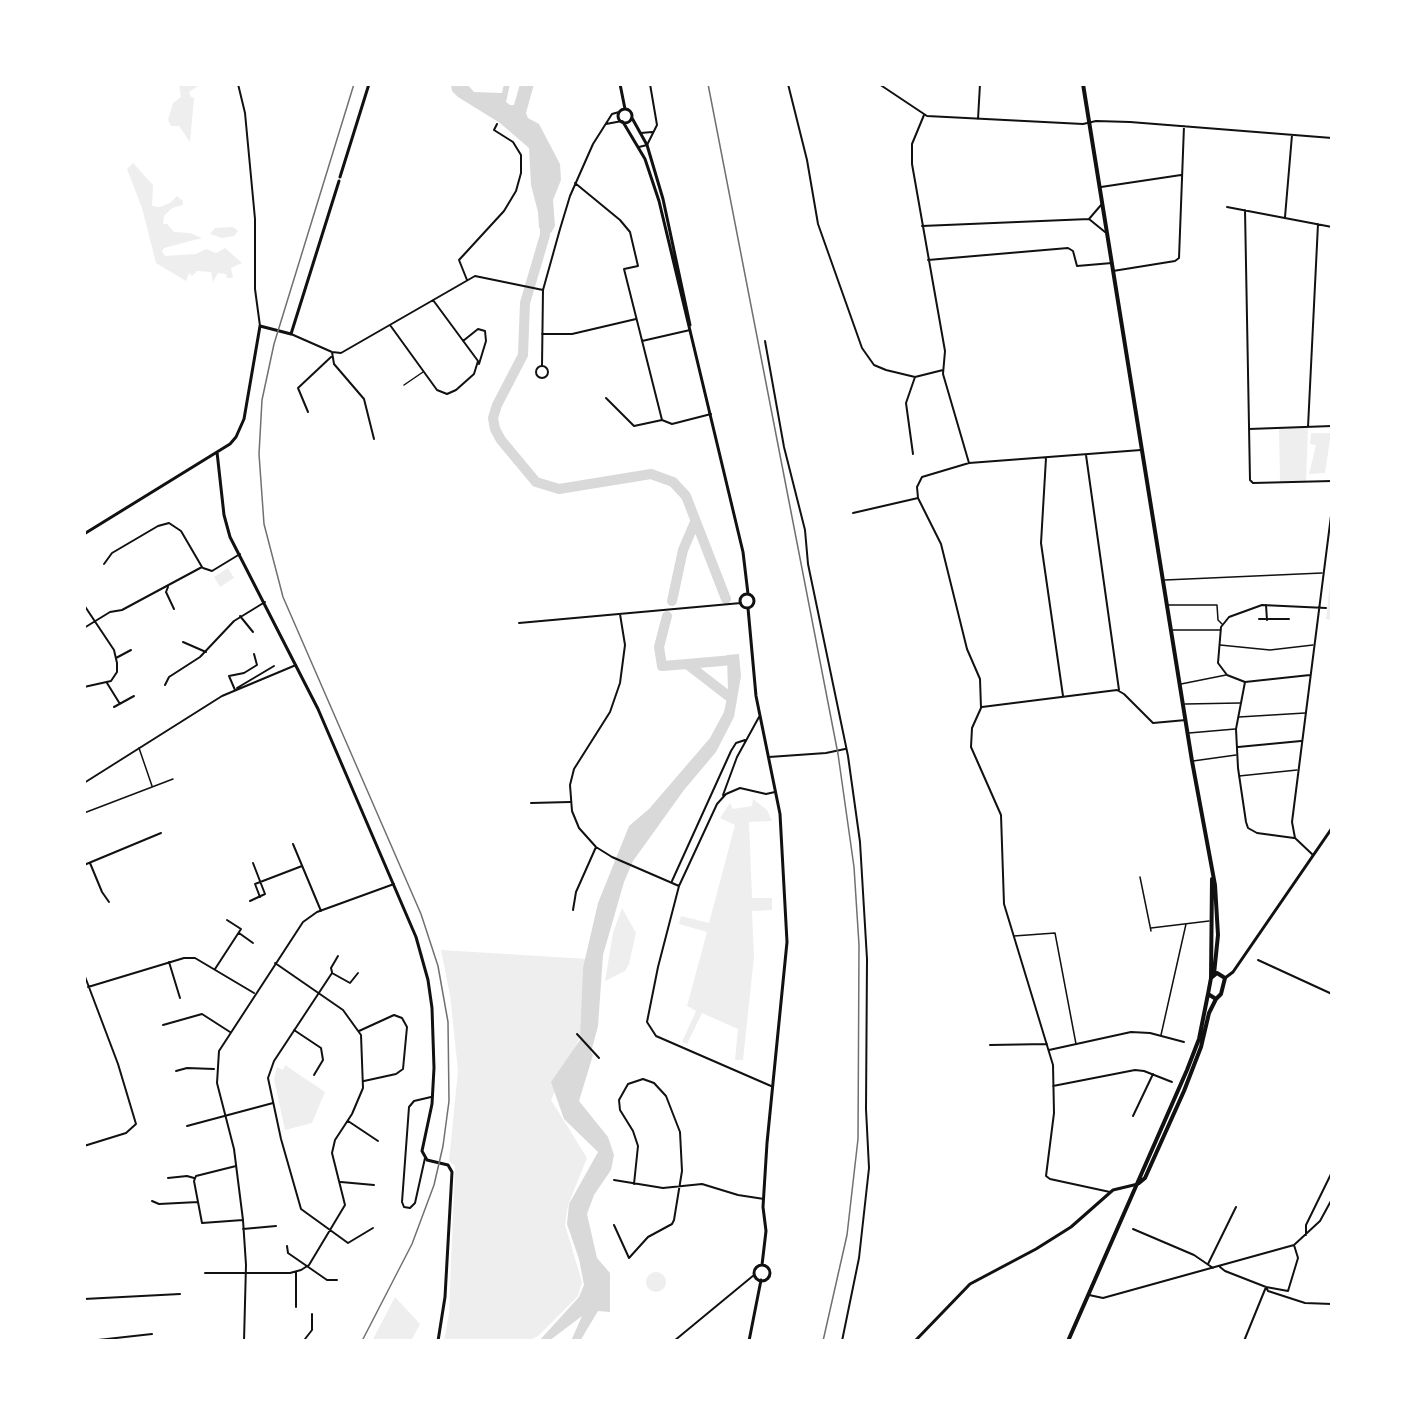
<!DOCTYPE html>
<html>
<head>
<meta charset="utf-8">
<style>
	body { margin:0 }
	#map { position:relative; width:1416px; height:1425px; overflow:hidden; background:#fff; font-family:Helvetica,sans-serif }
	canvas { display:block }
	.frame { position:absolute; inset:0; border:86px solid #fff; pointer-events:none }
</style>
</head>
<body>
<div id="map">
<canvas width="1416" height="1425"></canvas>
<div class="frame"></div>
</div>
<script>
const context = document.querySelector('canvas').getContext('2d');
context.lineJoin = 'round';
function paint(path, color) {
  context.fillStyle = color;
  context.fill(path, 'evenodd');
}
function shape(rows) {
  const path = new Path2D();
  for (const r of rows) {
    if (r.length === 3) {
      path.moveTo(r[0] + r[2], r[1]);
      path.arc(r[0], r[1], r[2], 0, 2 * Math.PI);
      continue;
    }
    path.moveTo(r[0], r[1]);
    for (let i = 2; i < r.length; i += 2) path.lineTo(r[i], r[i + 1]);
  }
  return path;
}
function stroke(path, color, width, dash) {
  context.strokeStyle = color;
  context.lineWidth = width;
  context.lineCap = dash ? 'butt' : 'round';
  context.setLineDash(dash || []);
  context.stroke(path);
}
const green = shape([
	[179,84,201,84,189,92,191,97,194,98,190,142,179,126,171,126,168,120,173,103,181,97],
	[133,163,153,185,152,206,160,207,170,203,177,196,183,201,183,205,172,208,164,216,163,224,167,224,174,232,190,233,202,238,164,248,162,251,165,256,196,254,206,249,216,253,225,248,242,263,231,268,233,278,227,278,226,274,218,273,213,282,211,272,197,271,192,276,189,273,186,281,156,263,142,208,127,169],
	[233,227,238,231,234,236,222,238,210,234,215,228],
	[1308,427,1306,481,1280,482,1279,428],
	[1311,433,1331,433,1325,473,1309,474,1316,445,1310,444],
	[1332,566,1332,620,1326,619],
	[228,568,234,578,220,587,214,577],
	[753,799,767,810,772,821,749,822,752,898,772,898,772,910,752,911,754,957,743,1060,735,1060,738,1029,702,1013,687,1044,682,1042,696,1011,687,1006,707,932,679,924,681,916,709,923,735,825,720,818,730,803,733,809,752,806],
	[622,908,636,933,629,964,625,971,605,981,613,933],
	[441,950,588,959,585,1026,551,1100,587,1158,568,1205,565,1225,582,1282,578,1296,538,1336,528,1341,444,1341,449,1313,455,1166,449,1161,458,1071,450,995],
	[285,1065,325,1092,312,1123,285,1130,274,1079,277,1067,283,1070],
	[656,1282,10],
	[395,1297,420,1324,411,1341,372,1341]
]);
const water = shape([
	[451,84,467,84,474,92,502,93,504,84,510,84,506,102,510,105,514,105,520,84,534,84,526,113,528,118,539,124,560,164,561,180,553,200,555,226,551,233,539,228,538,212,531,185,529,148,500,123,458,97,452,91],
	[739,654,741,676,734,717,716,752,684,790,633,861,624,882,603,955,598,1026,591,1052,593,1055,579,1101,608,1137,614,1155,611,1170,594,1195,587,1214,597,1258,610,1273,610,1312,598,1311,580,1341,571,1341,582,1316,549,1341,539,1341,579,1297,584,1285,579,1259,567,1224,569,1204,598,1152,564,1119,551,1082,580,1040,583,968,598,903,629,826,649,809,710,738,724,712,728,693,727,655]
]);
const river = shape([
	[545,217,545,235,525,303,523,355,497,405,493,418,495,429,501,440,536,482,559,489,651,474,673,482,686,496,726,599],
	[672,601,683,550,695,522],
	[667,616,659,647,662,666,687,664,731,698],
	[687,664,733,660]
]);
const service = shape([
	[404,385,423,372],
	[139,748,152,786],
	[84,813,173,779],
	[1140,877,1151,931],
	[1151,928,1209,921],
	[1014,936,1055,933,1076,1044],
	[1161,1035,1186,924]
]);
const pedestrian = shape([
	[1165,580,1322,573],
	[1168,605,1217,605,1218,620,1222,624],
	[1173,630,1220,630],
	[1220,645,1270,650,1313,645],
	[1181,684,1226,675],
	[1185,704,1240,703],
	[1239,717,1305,713],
	[1189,733,1235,729],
	[1193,761,1236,755],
	[1239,776,1297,770]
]);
const minor = shape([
	[238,84,245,113,255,219,255,289,260,326],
	[788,84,807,160,818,224,862,348,874,365,886,370,915,377,943,370],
	[879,84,927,116,1083,124,1096,121,1130,122,1332,138],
	[924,115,912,144,912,164,945,351,943,374,969,463],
	[978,119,980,84],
	[606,124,622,121],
	[641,133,652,132],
	[639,147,647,145,657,125,650,84],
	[575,183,620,220,630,232,638,266,624,269,662,420,672,424,711,414],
	[1101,187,1181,175],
	[1227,207,1332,227],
	[1245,210,1250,480,1253,483,1332,481],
	[1285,217,1292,135],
	[1089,219,1105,232],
	[1089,219,1101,205],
	[922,226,1089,219],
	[928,260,1068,248,1073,251,1077,266,1112,263],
	[1113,271,1175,261,1179,258,1184,126],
	[467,280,459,260,504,211,516,191,521,173,521,155,513,142,494,130,497,124],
	[390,325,437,390,447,394,456,390,474,374,478,361,433,300],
	[291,334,332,352,341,353,475,276,543,290],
	[542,334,572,334,636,319],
	[463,341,478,329,485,331,486,341,479,364],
	[642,341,690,330],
	[765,341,784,447,805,530,808,564,848,756,860,842,867,959,866,1109,869,1168,859,1258,842,1341],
	[332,352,334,364,364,399,374,439],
	[542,372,6],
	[542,366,543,290,560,229,570,196,593,144,612,114,619,112],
	[606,398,634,426,662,420],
	[308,412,298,388,331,357],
	[1308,427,1318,224],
	[1249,429,1332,426],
	[913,454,906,403,915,377],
	[1086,455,1119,690],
	[1046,458,1041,543,1063,696],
	[853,513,918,498],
	[104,564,112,553,158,526,169,523,181,531,202,567],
	[203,568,212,571,240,554],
	[168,587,166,592,174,609],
	[84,605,114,650,117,663,117,672,111,681,84,687],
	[1266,605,1267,620],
	[620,614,625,645,620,683,610,712,574,769,570,785,572,811,579,828,596,847,612,857,679,886],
	[240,616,253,632],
	[1259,619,1289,619],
	[519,623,741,603],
	[84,628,110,612,122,610,202,567],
	[183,642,206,652],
	[116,658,131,650],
	[1310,675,1245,682,1227,675,1218,663,1221,627,1229,617,1262,605,1326,608],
	[1245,682,1236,729,1238,768,1246,822,1248,828,1257,833,1294,838],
	[107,683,120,704],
	[165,685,169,677,200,657,234,621,265,602],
	[237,688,274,666],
	[235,690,229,676,244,673,257,665,254,654],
	[114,707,134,696],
	[982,707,1117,690,1124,694,1153,723,1186,720],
	[1238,747,1301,741],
	[769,757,826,753,845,749],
	[84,783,222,696,296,665],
	[723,795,737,757,759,717],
	[531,803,570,802],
	[293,844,321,911],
	[1313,855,1295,838,1292,822,1332,508],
	[90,863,102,892,109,902],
	[84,865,161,833],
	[672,881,731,751,736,743,745,740],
	[260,897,255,884,302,866],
	[250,901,265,894,253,863],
	[573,910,576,892,596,847],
	[239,933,253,943],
	[1258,960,1332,994],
	[169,962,180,998],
	[215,969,241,929,227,920],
	[332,972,331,968,338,956],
	[358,973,350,983,332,973,274,1061,268,1078,281,1139,301,1209,348,1243,373,1228],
	[84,974,118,1064,136,1124,126,1133,84,1146],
	[88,987,184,958,195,958,254,993],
	[163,1025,202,1014,230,1032],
	[294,1030,321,1048,323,1060,314,1075],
	[359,1031,394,1015,402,1018,407,1027,403,1069,396,1074,364,1081],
	[577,1034,599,1058],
	[990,1045,1047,1044],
	[1049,1050,1131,1032,1150,1033,1184,1042],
	[176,1071,187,1068,214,1069],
	[771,1086,656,1036,647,1022,658,967,679,886,717,804,726,794,740,788,766,794,775,792],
	[1053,1086,1135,1070,1144,1071,1172,1082],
	[1133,1116,1153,1074],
	[348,1121,378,1141],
	[187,1126,273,1103],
	[425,1158,415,1203,410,1208,404,1207,402,1202,409,1107,414,1101,431,1097],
	[236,1166,196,1176,194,1181,202,1223,243,1220],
	[168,1178,187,1176,194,1178],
	[614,1180,663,1188,702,1184,738,1195,764,1199],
	[341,1182,374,1185],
	[1110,1192,1050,1179,1046,1176,1054,1113,1053,1065,1004,904,1001,815,971,747,972,728,981,708,980,679,967,649,941,544,918,498,917,487,922,477,969,463,1141,450],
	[152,1201,159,1204,198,1202],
	[614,1225,629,1258,648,1237,672,1224,674,1220,682,1171,680,1132,666,1096,654,1083,643,1079,628,1084,619,1100,620,1110,633,1131,638,1146,634,1184],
	[243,1229,276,1226],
	[1133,1229,1194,1255,1213,1268],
	[1306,1235,1306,1225,1332,1172],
	[287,1246,288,1253,327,1280,337,1280],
	[1208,1264,1236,1207],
	[1220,1267,1225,1271,1266,1287,1268,1291,1305,1303,1332,1304],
	[296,1272,296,1307],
	[205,1273,290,1273,301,1270,309,1265,345,1205,332,1153,335,1140,352,1114,363,1088,361,1035,343,1010,275,963],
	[1266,1287,1288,1291,1298,1258,1294,1245],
	[1089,1295,1103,1298,1294,1245,1320,1221,1332,1199],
	[84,1299,180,1294],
	[305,1339,312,1330,312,1314],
	[89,1341,152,1334],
	[237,1341,304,1340],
	[244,1341,246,1265,243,1220,234,1149,217,1083,219,1051,303,922,317,912,394,884],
	[674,1341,754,1275],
	[1244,1341,1266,1287]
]);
const tertiary = shape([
	[620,84,625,109],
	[625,116,7],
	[632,118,647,145,663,199,690,325],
	[623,122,645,159,659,201,743,552,748,594],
	[340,177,369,84],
	[217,452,224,515,230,537,318,709,416,937,428,980,432,1008,434,1068,432,1104,422,1151,427,1160,448,1165,452,1172,445,1297,438,1341],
	[84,534,230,444,236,437,244,419,260,326,291,334,339,181],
	[747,601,7],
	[748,608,756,696,780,814,787,942,767,1143,763,1207,766,1231,762,1265],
	[762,1273,8],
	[749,1341,761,1280],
	[915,1341,970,1284,1036,1249,1071,1227,1113,1190,1138,1184]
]);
const secondary = shape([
	[1225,978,1233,972,1332,828]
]);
const primary = shape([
	[1083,84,1192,761,1215,885,1218,935,1214,974],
	[1211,978,1217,973,1225,978,1221,994,1216,999,1208,994,1211,978,1212,879],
	[1139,1183,1145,1178,1184,1091,1201,1047,1209,1013,1216,999],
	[1068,1341,1187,1070,1199,1039,1208,994]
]);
const rail = shape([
	[354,84,274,344,262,400,259,454,264,524,283,597,421,914,438,966,448,1022,449,1101,443,1146,434,1185,412,1244,362,1341],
	[708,84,838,754,854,867,859,945,858,1139,847,1235,823,1341]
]);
paint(green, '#eee');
paint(water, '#d9d9d9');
stroke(river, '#d9d9d9', 10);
stroke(service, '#111', 1.5);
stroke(pedestrian, '#111', 1.5);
stroke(minor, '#111', 2);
stroke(tertiary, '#111', 3);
stroke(secondary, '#111', 3);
stroke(primary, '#111', 4);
stroke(rail, '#707070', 1.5);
</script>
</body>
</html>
